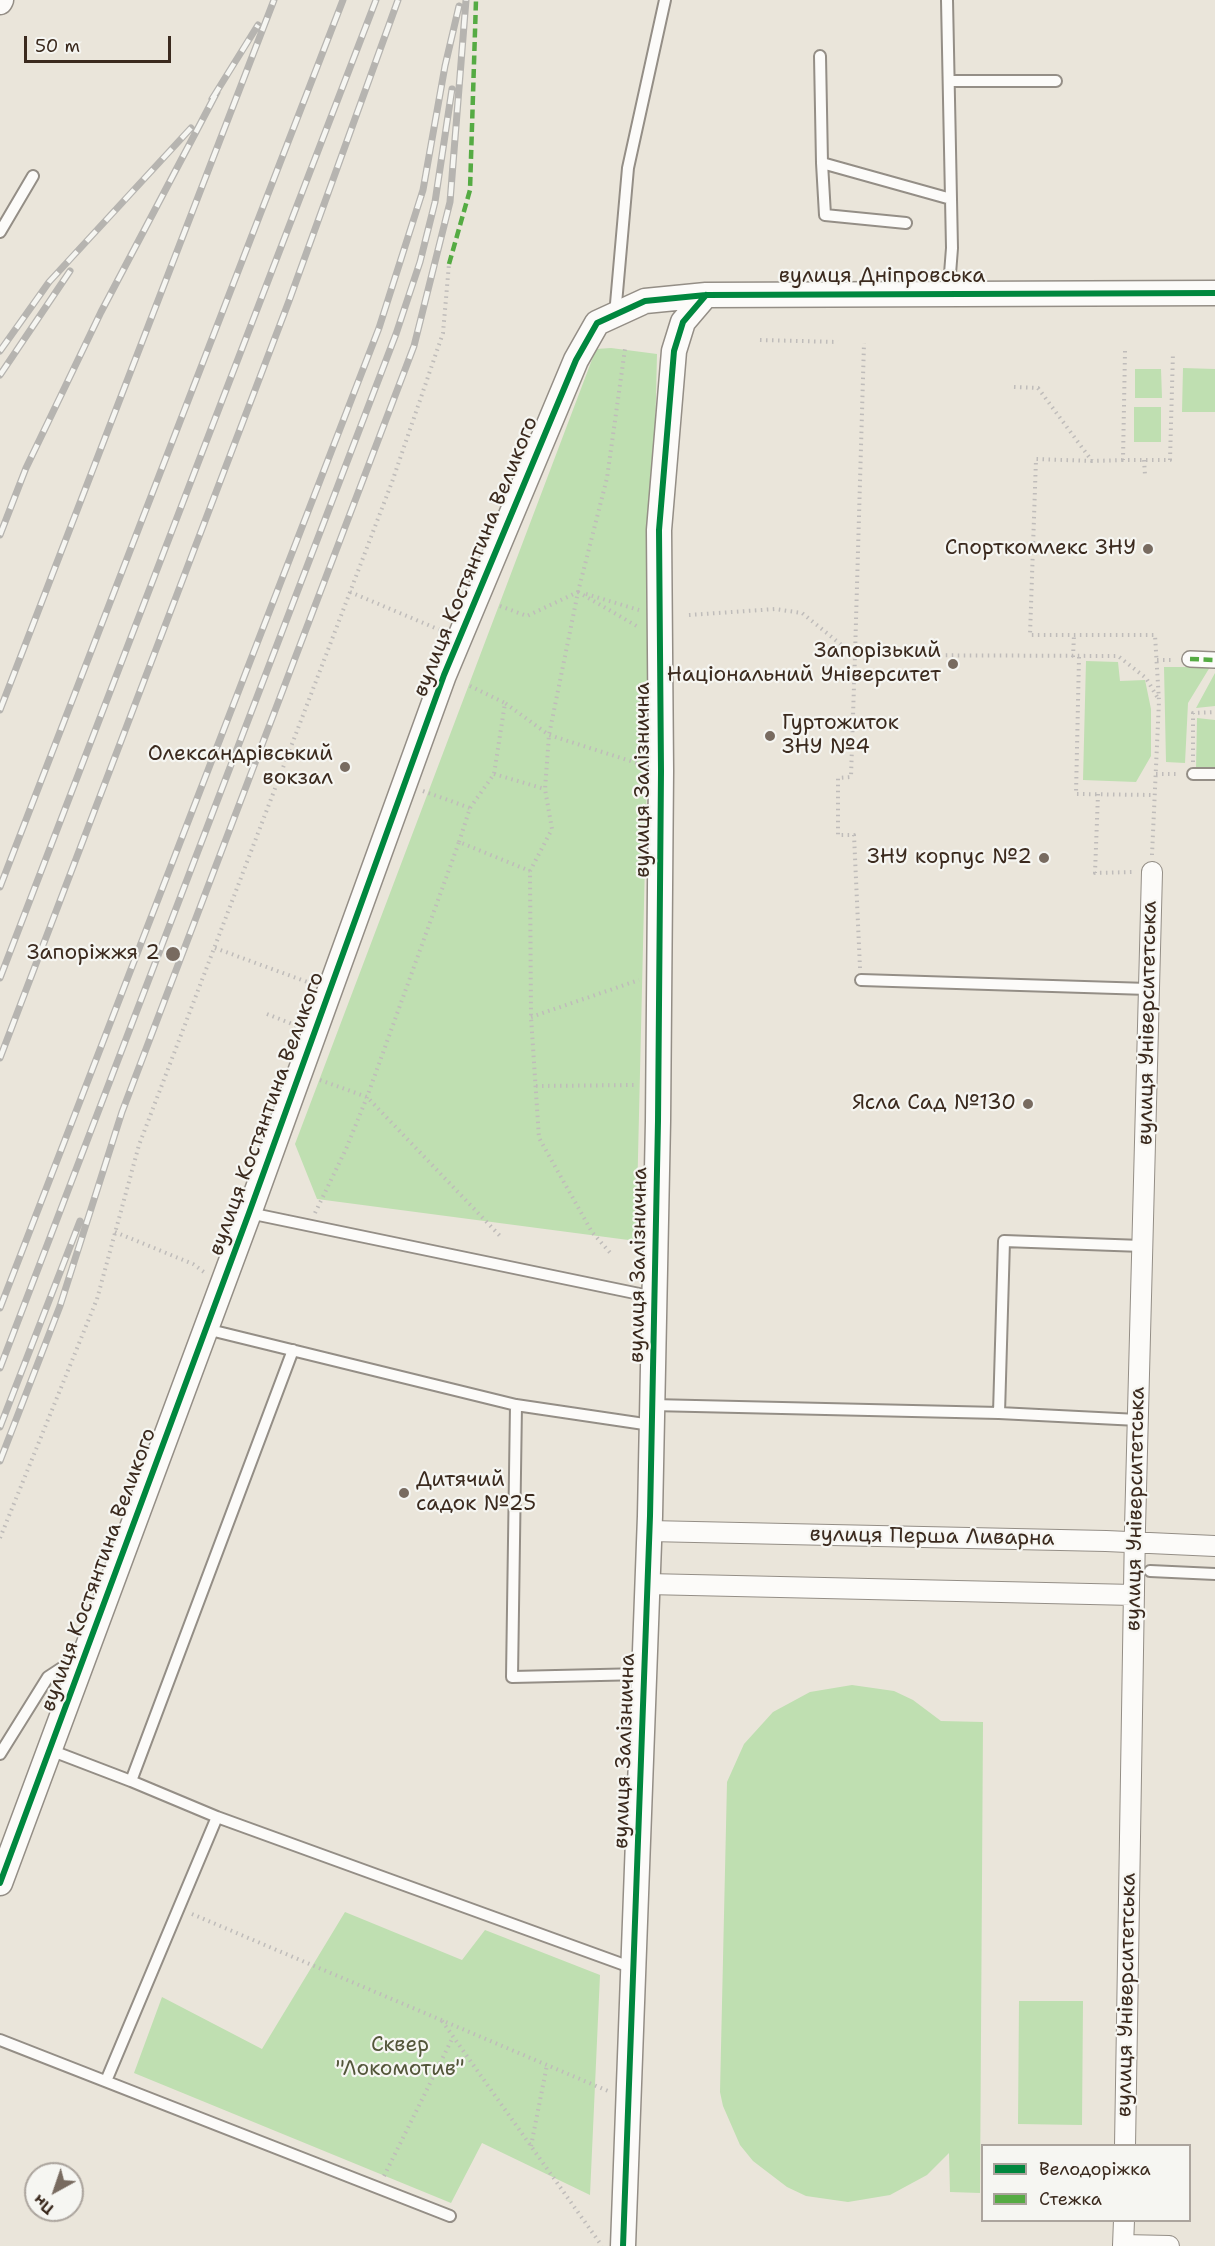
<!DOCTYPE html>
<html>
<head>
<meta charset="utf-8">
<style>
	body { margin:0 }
	#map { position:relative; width:1215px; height:2246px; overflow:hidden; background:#eae5da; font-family:"Shantell Sans",sans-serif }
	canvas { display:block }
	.legend { position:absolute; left:981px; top:2144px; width:210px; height:78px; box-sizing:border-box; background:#f6f6f2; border:2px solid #aba49d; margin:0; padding:8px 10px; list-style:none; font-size:18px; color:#3b2a1e }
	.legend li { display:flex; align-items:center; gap:12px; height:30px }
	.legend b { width:30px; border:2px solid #aba49d }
	.north { position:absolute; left:24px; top:2162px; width:60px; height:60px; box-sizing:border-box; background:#f6f6f2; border:2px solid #aba49d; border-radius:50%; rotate:220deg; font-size:16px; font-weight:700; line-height:24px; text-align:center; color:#3b2a1e }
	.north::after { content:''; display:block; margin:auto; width:21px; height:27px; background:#786b60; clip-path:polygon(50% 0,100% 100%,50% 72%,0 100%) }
	.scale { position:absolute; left:24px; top:36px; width:147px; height:27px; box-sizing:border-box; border:3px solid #3b2a1e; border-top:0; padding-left:8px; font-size:18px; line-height:21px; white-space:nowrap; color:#3b2a1e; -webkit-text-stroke:4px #f6f6f2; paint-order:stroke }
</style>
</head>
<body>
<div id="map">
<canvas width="1215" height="2246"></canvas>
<ul class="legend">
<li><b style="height:8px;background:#00873e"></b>Велодоріжка</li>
<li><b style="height:8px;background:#55ab43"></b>Стежка</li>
</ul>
<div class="north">Пн</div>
<div class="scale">50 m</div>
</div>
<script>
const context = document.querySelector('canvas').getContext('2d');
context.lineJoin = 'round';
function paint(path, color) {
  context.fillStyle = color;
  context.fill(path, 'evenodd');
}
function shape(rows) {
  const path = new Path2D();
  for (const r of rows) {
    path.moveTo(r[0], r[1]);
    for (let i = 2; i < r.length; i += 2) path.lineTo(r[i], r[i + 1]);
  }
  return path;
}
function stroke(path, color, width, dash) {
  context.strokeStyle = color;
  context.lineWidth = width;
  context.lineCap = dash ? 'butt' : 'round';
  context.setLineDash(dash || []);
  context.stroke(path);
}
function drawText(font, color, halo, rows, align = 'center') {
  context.font = font + ' "Shantell Sans",sans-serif';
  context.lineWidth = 4.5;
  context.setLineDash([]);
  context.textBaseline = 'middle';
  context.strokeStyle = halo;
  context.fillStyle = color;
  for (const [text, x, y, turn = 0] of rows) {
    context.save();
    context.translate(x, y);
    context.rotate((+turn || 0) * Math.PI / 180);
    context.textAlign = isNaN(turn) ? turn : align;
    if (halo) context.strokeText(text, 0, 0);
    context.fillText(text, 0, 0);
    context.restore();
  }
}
const green = shape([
	[611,348,657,354,636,1241,317,1199,295,1144,596,349],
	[1183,368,1215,369,1215,412,1182,412],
	[1135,369,1161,369,1162,398,1135,398],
	[1134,407,1161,407,1161,442,1134,442],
	[1086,661,1118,662,1120,681,1145,680,1151,709,1151,756,1136,782,1083,780],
	[1164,667,1210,667,1188,703,1185,763,1166,762],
	[1215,673,1215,706,1196,708],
	[1197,718,1215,720,1215,770,1196,770],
	[852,1685,894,1691,913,1700,941,1721,983,1722,980,2193,950,2192,949,2153,927,2175,890,2195,848,2202,806,2196,787,2187,753,2161,740,2145,723,2106,720,2092,727,1782,744,1744,773,1712,810,1692],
	[345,1912,462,1960,485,1930,600,1975,590,2195,482,2143,451,2203,134,2073,162,1997,262,2049],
	[1019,2001,1083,2001,1082,2125,1018,2124]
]);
const path = shape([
	[760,340,838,342],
	[1125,351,1123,460,1170,460,1173,352],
	[1014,387,1038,388,1092,461,1123,460],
	[1144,460,1145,475],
	[1092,461,1036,459,1030,635,1155,635,1159,701,1152,855],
	[350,592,440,630],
	[578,592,607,478,625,349],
	[578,592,640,628],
	[586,594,639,610],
	[500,606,527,616,578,592,549,735,545,789,552,829,530,871,531,1017,539,1138,592,1232,612,1255],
	[689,615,775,609,802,613,854,655],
	[855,655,864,343],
	[1073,657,1074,635],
	[1079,657,1076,794,1153,795],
	[1157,660,1174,660],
	[470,686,505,703],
	[1193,762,1193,713,1215,712],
	[494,774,545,789],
	[1156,774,1180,774],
	[423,791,470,808],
	[1098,794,1095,873,1134,872],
	[459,842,470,808,494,774,505,703,549,735,640,764],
	[215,948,310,983],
	[860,968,854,835,838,835,838,778,851,777,855,655,1118,656,1146,678,1159,700],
	[267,1014,297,1026],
	[531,1017,639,980],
	[320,1080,367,1097,502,1238],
	[536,1086,637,1085],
	[315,1213,346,1149,367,1097,459,842,530,871],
	[115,1232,193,1264,204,1272],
	[0,1538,97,1299,139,1145,392,482,443,333,449,264],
	[192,1914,608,2091],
	[442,2021,602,2246],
	[531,2146,547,2065],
	[384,2176,453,2037]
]);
const service = shape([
	[947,0,952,248,950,274],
	[820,56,822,163],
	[949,81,1056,81],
	[906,223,825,215,822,163,951,199],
	[0,232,33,176],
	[615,315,628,168,665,0],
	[1193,774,1215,774],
	[861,980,1148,989],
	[249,1213,654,1297],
	[206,1329,516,1405,651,1425],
	[516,1405,512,1677,644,1674],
	[652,1405,999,1413],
	[1138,1420,999,1413,1004,1241,1142,1246],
	[1150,1571,1215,1574],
	[50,1750,131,1781,293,1350],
	[0,1754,48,1677,80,1656],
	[217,1817,633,1968],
	[0,2040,450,2216],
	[106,2081,217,1817,131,1781]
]);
const pedestrian = shape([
	[1190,659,1215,660]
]);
const minor = shape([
	[649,1531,1106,1541,1215,1546],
	[647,1584,1134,1595],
	[1125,2146,1135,1528,1152,872],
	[1123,2245,1169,2246],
	[1123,2246,1124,2220]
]);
const tertiary = shape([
	[0,2,1,0],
	[0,1883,249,1213,444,675,576,360,597,323,645,301,706,295,1215,293],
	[623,2246,650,1516,658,1121,661,771,659,530,674,351,683,322,706,295]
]);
const rail = shape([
	[212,99,258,25],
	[0,351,49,282,191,128],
	[0,375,70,271],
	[0,535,26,468,101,312,217,92],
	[0,710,274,0],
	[0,887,343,0],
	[0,978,376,0],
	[0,1058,289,301,398,0],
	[0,1308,379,328,423,190,445,66,459,6],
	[0,1368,396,334,420,262,435,202,452,89],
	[0,1427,80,1221],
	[0,1461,60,1306,122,1112,414,346,450,202,466,0]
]);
const quiet = shape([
	[449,264,470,190,476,0],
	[1190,659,1215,660]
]);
const cycleway = shape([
	[0,1883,249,1213,444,675,576,360,597,323,645,301,706,295,1215,293],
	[623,2246,650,1516,658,1121,661,771,659,530,674,351,683,322,706,295]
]);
const markers = [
	[1148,549,6,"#786b60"],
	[953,664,6,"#786b60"],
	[770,736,6,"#786b60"],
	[345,767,6,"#786b60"],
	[1044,858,6,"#786b60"],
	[173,954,8,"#786b60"],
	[1028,1104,6,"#786b60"],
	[404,1493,6,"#786b60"]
];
const streetNames = [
	["вулиця Дніпровська",882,277],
	["вулиця Костянтина Великого",476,557,-68],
	["вулиця Залізнична",644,780,-90],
	["вулиця Університетська",1148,1023,-89],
	["вулиця Костянтина Великого",267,1114,-70],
	["вулиця Залізнична",639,1265,-89],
	["вулиця Університетська",1136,1509,-89],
	["вулиця Перша Ливарна",932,1537,1],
	["вулиця Костянтина Великого",99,1570,-70],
	["вулиця Залізнична",625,1751,-88],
	["вулиця Університетська",1127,1995,-89]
];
const poiNames = [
	["Спорткомлекс ЗНУ",1136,549],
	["Запорізький",941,652],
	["Національний Університет",941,676],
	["Гуртожиток",782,724,"left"],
	["ЗНУ №4",782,748,"left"],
	["Олександрівський",333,755],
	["вокзал",333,779],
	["ЗНУ корпус №2",1032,858],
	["Запоріжжя 2",160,954],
	["Ясла Сад №130",1016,1104],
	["Дитячий",416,1481,"left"],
	["садок №25",416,1505,"left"]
];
const parkNames = [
	["Сквер",400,2046],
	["\"Локомотив\"",400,2070]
];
paint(green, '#bfdfb1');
stroke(service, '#948e86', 14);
stroke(pedestrian, '#948e86', 18);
stroke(minor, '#948e86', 22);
stroke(tertiary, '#948e86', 27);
stroke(path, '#bfbcba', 4, [1.5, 4.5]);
stroke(service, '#fcfbf9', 10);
stroke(pedestrian, '#fcfbf9', 15);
stroke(minor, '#fcfbf9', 20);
stroke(tertiary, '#fcfbf9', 24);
stroke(rail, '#b6b4b0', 7);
stroke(rail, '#f6f6f2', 4.5, [14]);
stroke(quiet, '#55ab43', 4.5, [9, 4.5]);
stroke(cycleway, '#00873e', 6);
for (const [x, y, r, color] of markers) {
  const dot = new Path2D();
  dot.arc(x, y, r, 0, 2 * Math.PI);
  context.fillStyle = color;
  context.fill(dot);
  stroke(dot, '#f6f6f2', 2);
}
drawText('21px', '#3b2a1e', '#f6f6f2', streetNames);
drawText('21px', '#3b2a1e', '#f6f6f2', poiNames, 'right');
drawText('21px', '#53563a', '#f6f6f2', parkNames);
</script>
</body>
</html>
